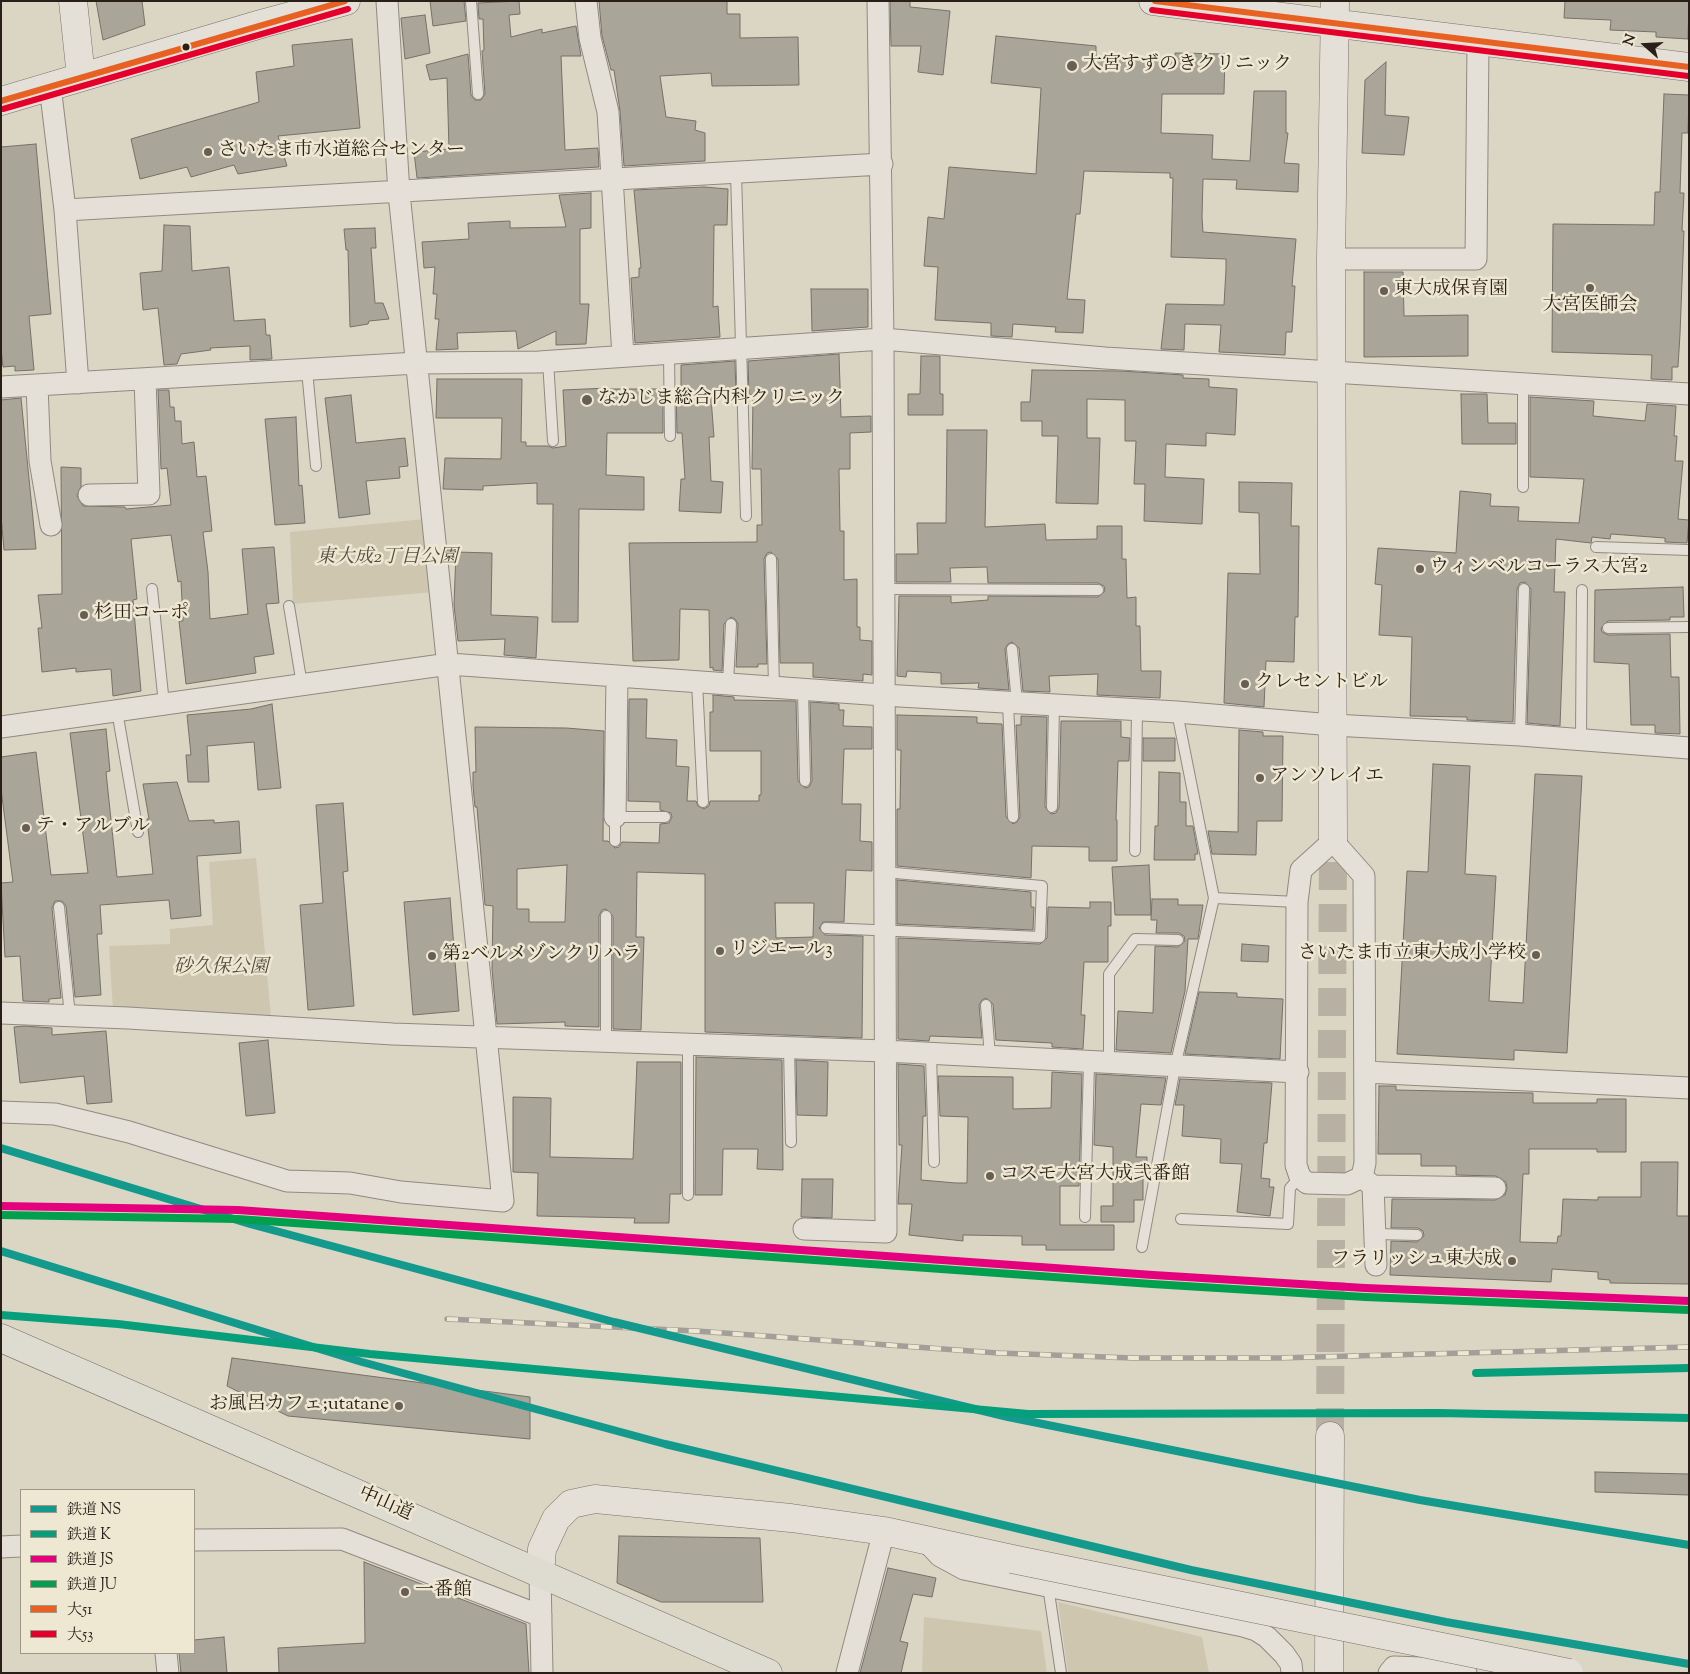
<!DOCTYPE html>
<html>
<head>
<meta charset="utf-8">
<style>
	body { margin:0 }
	#map { position:relative; width:1690px; height:1674px; overflow:hidden; background:#dbd5c4; font-family:"Sorts Mill Goudy","Noto Serif JP",serif }
	canvas { display:block }
	.frame { position:absolute; inset:0; border:2px solid #2a1e18; pointer-events:none }
	.legend { position:absolute; left:20px; top:1489px; width:175px; height:165px; box-sizing:border-box; background:#eee7d2; border:1px solid #a09788; margin:0; padding:6px 9px; list-style:none; font-size:15px; color:#2a1e18 }
	.legend li { display:flex; align-items:center; gap:10px; height:25px }
	.legend b { width:25px; border:1px solid #a09788 }
	.north { position:absolute; left:1620px; top:20px; width:50px; height:50px; -webkit-text-stroke:4px #eee7d2; paint-order:stroke; rotate:289deg; font-size:14px; font-weight:700; line-height:20px; text-align:center; color:#2a1e18 }
	.north::after { content:''; display:block; margin:auto; width:18px; height:22px; background:#2a1e18; clip-path:polygon(50% 0,100% 100%,50% 72%,0 100%) }
</style>
</head>
<body>
<div id="map">
<canvas width="1690" height="1674"></canvas>
<div class="frame"></div>
<ul class="legend">
<li><b style="height:6px;background:#139a8c"></b>鉄道 NS</li>
<li><b style="height:6px;background:#069e7b"></b>鉄道 K</li>
<li><b style="height:6px;background:#e5007d"></b>鉄道 JS</li>
<li><b style="height:6px;background:#029f4e"></b>鉄道 JU</li>
<li><b style="height:6px;background:#e86122"></b>大51</li>
<li><b style="height:6px;background:#e4002b"></b>大53</li>
</ul>
<div class="north">N</div>
</div>
<script>
const context = document.querySelector('canvas').getContext('2d');
context.lineJoin = 'round';
function paint(path, color) {
  context.fillStyle = color;
  context.fill(path, 'evenodd');
}
function shape(rows) {
  const path = new Path2D();
  for (const r of rows) {
    path.moveTo(r[0], r[1]);
    for (let i = 2; i < r.length; i += 2) path.lineTo(r[i], r[i + 1]);
  }
  return path;
}
function stroke(path, color, width, dash) {
  context.strokeStyle = color;
  context.lineWidth = width;
  context.lineCap = dash ? 'butt' : 'round';
  context.setLineDash(dash || []);
  context.stroke(path);
}
function drawText(font, color, halo, rows, align = 'center') {
  context.font = font + ' "Sorts Mill Goudy","Noto Serif JP",serif';
  context.lineWidth = 5;
  context.setLineDash([]);
  context.textBaseline = 'middle';
  context.strokeStyle = halo;
  context.fillStyle = color;
  for (const [text, x, y, turn = 0] of rows) {
    context.save();
    context.translate(x, y);
    context.rotate((+turn || 0) * Math.PI / 180);
    context.textAlign = isNaN(turn) ? turn : align;
    if (halo) context.strokeText(text, 0, 0);
    context.fillText(text, 0, 0);
    context.restore();
  }
}
const green = shape([
	[425,519,434,592,293,604,290,532],
	[256,858,271,1016,113,1010,109,946,170,944,170,929,213,925,209,862],
	[1058,1602,1202,1637,1209,1673,1068,1673],
	[924,1617,1041,1631,1047,1673,922,1673]
]);
const building = shape([
	[96,1,142,1,145,25,103,40,96,1],
	[430,1,464,1,466,21,433,26,430,1],
	[519,1,520,14,509,15,511,37,542,29,542,33,576,26,581,56,561,56,565,150,598,148,599,167,417,178,414,152,449,149,447,78,430,80,426,65,468,54,471,95,475,100,481,100,485,94,482,51,484,50,483,19,479,19,478,3,519,1],
	[599,1,727,1,727,14,740,14,740,38,798,37,799,85,712,86,711,73,660,76,666,117,696,121,695,130,705,133,705,161,624,166,620,111,614,70,611,70,602,36,599,1],
	[890,1,910,1,910,7,950,11,943,75,918,72,921,46,891,46,890,1],
	[1565,1,1689,1,1688,39,1656,37,1656,32,1610,30,1611,20,1564,18,1565,1],
	[425,15,430,53,405,59,401,18,425,15],
	[996,36,1096,46,1096,57,1175,59,1175,53,1225,54,1224,94,1162,94,1161,133,1213,135,1212,159,1250,161,1254,91,1286,91,1286,133,1288,133,1284,163,1299,164,1298,192,1236,189,1237,180,1203,179,1202,217,1203,232,1296,239,1292,286,1295,286,1292,332,1286,332,1285,355,1219,352,1221,325,1185,324,1184,350,1161,349,1166,304,1224,305,1226,269,1226,259,1171,257,1173,178,1170,178,1170,173,1084,171,1080,214,1076,214,1067,299,1085,300,1083,333,1055,332,1056,327,1013,324,1012,337,991,336,991,323,935,320,938,267,924,266,928,217,944,219,949,167,1036,174,1041,88,991,83,996,36],
	[352,39,360,128,278,136,287,166,238,174,234,165,191,177,187,167,140,179,131,139,259,102,256,72,294,66,292,45,352,39],
	[1386,62,1385,115,1409,117,1404,155,1362,153,1365,80,1386,62],
	[1664,94,1689,95,1688,133,1682,133,1680,193,1684,193,1682,231,1684,231,1680,334,1678,367,1672,367,1672,380,1651,379,1652,355,1552,352,1553,224,1654,225,1655,192,1660,192,1664,94],
	[36,144,51,314,29,316,34,370,15,371,15,366,3,367,1,349,1,147,36,144],
	[704,187,728,189,727,225,714,225,713,307,718,306,720,337,635,343,631,278,639,277,639,268,641,268,634,190,704,187],
	[591,193,591,228,580,229,580,304,589,304,586,344,556,345,556,331,518,349,516,331,457,333,458,349,436,350,439,319,435,319,437,294,433,294,435,267,424,268,422,242,469,239,468,223,510,221,510,228,566,227,559,195,591,193],
	[164,225,190,226,192,271,229,267,234,321,265,319,266,335,270,335,272,359,250,360,250,346,210,348,211,350,181,354,177,364,164,365,158,308,143,310,140,273,162,271,164,225],
	[375,228,376,248,371,248,375,303,383,303,389,319,369,321,368,324,350,327,348,250,346,250,344,229,375,228],
	[1364,272,1403,272,1404,316,1468,315,1468,356,1364,357,1364,272],
	[811,289,868,289,868,327,812,331,811,289],
	[839,354,841,417,871,416,871,432,850,433,850,469,839,469,840,531,844,531,844,580,857,579,857,627,860,627,860,640,872,641,872,675,863,674,863,681,813,677,813,663,780,663,778,559,771,552,767,553,764,559,767,664,758,664,758,667,736,667,738,624,735,619,731,617,724,624,722,671,713,670,713,667,710,668,709,610,680,609,679,660,633,661,629,543,757,542,757,525,762,525,761,469,752,469,753,394,749,395,748,361,839,354],
	[921,356,940,356,940,394,943,394,943,415,908,415,908,394,920,394,921,356],
	[735,361,736,396,711,398,714,437,709,437,711,481,723,482,721,513,679,511,681,479,685,479,682,433,677,433,676,389,681,389,681,365,735,361],
	[1032,370,1121,371,1183,375,1183,378,1209,379,1209,387,1237,389,1235,435,1206,433,1206,446,1166,444,1165,477,1204,479,1202,524,1144,521,1145,484,1134,484,1136,441,1125,441,1125,400,1087,399,1087,438,1100,438,1098,504,1056,503,1058,436,1042,436,1042,421,1021,421,1021,402,1030,402,1032,370],
	[437,379,522,379,521,442,526,442,526,446,548,446,553,448,566,446,563,390,608,388,608,389,663,389,663,433,607,433,606,475,644,477,644,510,579,509,578,622,552,622,553,504,537,504,537,483,483,486,483,490,443,489,445,458,501,459,502,418,436,418,437,379],
	[158,390,169,390,170,407,174,407,175,421,181,421,182,444,194,442,197,477,206,476,212,531,203,532,208,572,210,619,248,614,242,549,274,547,279,603,266,604,274,654,254,657,256,673,186,684,179,621,183,621,181,581,178,582,171,535,131,539,137,599,133,600,141,691,113,696,111,669,76,672,76,668,42,672,38,628,42,628,38,595,62,594,61,467,81,468,81,486,77,496,83,506,125,507,126,509,171,505,167,468,161,469,158,390],
	[1461,394,1487,394,1488,423,1516,423,1516,444,1462,444,1461,394],
	[351,395,356,443,405,438,408,466,399,467,400,478,366,481,370,514,339,518,325,398,351,395],
	[1530,397,1594,401,1593,416,1645,421,1647,404,1676,406,1674,436,1677,436,1675,461,1683,461,1678,519,1689,520,1687,543,1665,542,1665,538,1611,534,1610,539,1592,537,1591,543,1556,539,1554,592,1565,592,1560,726,1527,723,1531,589,1525,582,1520,583,1517,589,1513,722,1467,720,1467,717,1410,716,1412,637,1379,635,1382,585,1375,584,1378,548,1456,553,1460,491,1491,494,1490,506,1519,507,1518,521,1579,523,1584,479,1530,477,1530,397],
	[21,398,36,549,4,550,1,516,1,400,21,398],
	[296,417,299,486,302,485,305,523,275,525,265,419,296,417],
	[947,430,987,430,985,527,1045,524,1046,540,1097,539,1097,526,1122,526,1122,559,1126,559,1127,598,1136,597,1136,626,1140,626,1141,671,1161,671,1160,698,1097,695,1098,674,1049,676,1050,692,1023,691,1019,648,1012,642,1008,644,1005,649,1009,690,978,688,979,683,941,684,941,673,907,671,906,677,897,676,899,596,951,596,951,603,988,600,988,596,1098,597,1105,591,1104,586,1098,583,988,583,987,567,950,568,951,582,896,582,896,554,918,554,917,523,946,523,947,430],
	[1239,482,1292,483,1291,526,1299,526,1298,617,1295,617,1294,662,1266,661,1264,707,1224,703,1228,573,1260,574,1259,513,1239,512,1239,482],
	[456,552,492,553,491,615,538,617,536,658,504,655,505,639,458,641,454,605,456,552],
	[1683,587,1684,617,1670,617,1670,620,1608,621,1601,628,1602,632,1608,635,1670,634,1671,677,1679,677,1680,734,1655,733,1655,725,1631,725,1629,664,1594,662,1595,590,1683,587],
	[713,695,734,697,734,700,796,701,798,781,805,788,809,787,812,781,810,702,839,704,839,710,844,710,843,726,872,727,872,749,844,749,842,804,861,804,860,841,872,842,872,871,846,870,844,922,823,922,819,928,825,935,863,936,862,1038,705,1032,705,874,637,872,636,937,644,937,641,1030,613,1029,613,916,606,909,602,910,599,916,599,1027,565,1026,565,1022,497,1024,492,969,493,906,485,905,477,807,475,807,473,786,473,772,476,772,475,727,566,728,604,731,603,841,608,841,615,848,619,847,622,842,659,843,660,824,669,823,672,817,671,813,660,810,660,802,628,801,629,699,647,699,646,738,677,740,676,766,689,767,687,801,696,801,698,806,704,809,709,806,710,801,759,801,759,795,761,795,761,751,710,751,710,712,713,712,713,695],
	[567,865,565,922,529,922,529,909,517,909,517,869,567,865],
	[775,903,814,903,813,937,776,938,775,903],
	[272,704,281,788,258,790,254,742,207,746,209,782,188,782,186,755,191,755,187,715,251,709,272,704],
	[897,715,977,717,977,723,1002,724,1006,817,1013,824,1017,822,1020,817,1016,725,1021,725,1021,716,1047,717,1045,807,1051,814,1056,813,1059,807,1061,721,1121,721,1121,737,1130,738,1129,761,1118,761,1116,820,1117,820,1117,861,1089,861,1089,847,1032,846,1031,878,897,866,897,809,900,809,901,750,897,750,897,715],
	[106,729,110,771,106,772,117,877,153,874,147,819,149,819,143,784,177,782,189,821,214,820,214,823,239,821,241,853,197,856,201,916,171,919,169,900,100,905,102,934,97,934,101,995,75,997,66,906,62,901,55,901,52,908,61,998,49,999,49,1002,23,1001,20,956,5,957,1,883,13,882,1,789,1,757,36,752,51,875,88,873,70,733,106,729],
	[1239,730,1263,732,1263,736,1283,736,1282,821,1257,821,1256,855,1212,854,1208,831,1238,832,1239,730],
	[1143,738,1175,738,1175,761,1143,761,1143,738],
	[1433,764,1470,766,1465,874,1496,876,1489,1001,1523,1003,1535,774,1582,776,1567,1053,1514,1050,1514,1060,1397,1054,1407,871,1428,872,1433,764],
	[1159,772,1180,773,1180,802,1186,802,1186,826,1193,826,1198,854,1195,854,1195,860,1154,860,1155,826,1158,826,1159,772],
	[343,803,348,871,343,872,354,1006,308,1010,300,905,323,903,316,805,343,803],
	[1149,865,1151,915,1115,915,1112,867,1149,865],
	[897,880,1031,892,1031,907,1034,907,1033,930,897,924,897,880],
	[450,898,459,1011,413,1015,404,902,450,898],
	[1152,899,1178,899,1178,905,1203,905,1198,939,1188,939,1185,991,1171,1053,1116,1050,1118,1011,1153,1013,1155,946,1178,947,1185,941,1184,936,1179,933,1156,933,1157,920,1151,920,1152,899],
	[1090,902,1111,902,1111,926,1108,926,1108,962,1084,962,1081,1015,1085,1015,1083,1049,1052,1047,1052,1043,996,1040,993,1004,986,998,982,1000,979,1005,982,1038,930,1036,929,1041,898,1039,898,938,1040,944,1047,938,1048,907,1090,908,1090,902],
	[1242,944,1269,946,1268,962,1241,961,1242,944],
	[1199,992,1237,993,1237,997,1283,999,1280,1059,1185,1054,1199,992],
	[24,1026,52,1028,52,1035,106,1031,112,1102,87,1104,84,1076,20,1083,14,1027,24,1026],
	[268,1040,275,1113,246,1116,239,1043,268,1040],
	[696,1057,782,1060,783,1170,757,1169,758,1149,723,1149,722,1195,695,1195,696,1057],
	[796,1060,828,1062,827,1116,797,1115,796,1060],
	[637,1062,681,1062,681,1194,670,1194,669,1223,634,1223,635,1218,537,1216,538,1173,513,1172,513,1097,551,1098,550,1157,633,1159,637,1062],
	[898,1064,924,1066,926,1116,923,1116,921,1180,956,1183,967,1183,968,1117,940,1116,938,1076,1013,1077,1013,1109,1051,1108,1052,1072,1082,1074,1079,1186,1060,1186,1060,1225,1114,1225,1114,1250,1046,1250,1046,1245,1022,1245,1022,1236,963,1235,963,1241,909,1235,912,1204,898,1204,902,1145,899,1145,898,1064],
	[1096,1074,1166,1078,1161,1105,1141,1104,1136,1157,1147,1157,1147,1174,1143,1174,1143,1200,1134,1200,1134,1222,1101,1222,1101,1206,1113,1206,1113,1147,1094,1145,1096,1074],
	[1180,1079,1272,1083,1267,1143,1264,1143,1261,1178,1270,1179,1269,1187,1274,1187,1270,1216,1237,1212,1242,1164,1220,1163,1221,1139,1182,1136,1184,1105,1175,1105,1180,1079],
	[1379,1086,1396,1086,1396,1090,1533,1093,1533,1103,1597,1103,1597,1099,1626,1099,1626,1152,1597,1152,1597,1149,1529,1149,1529,1174,1523,1174,1520,1242,1557,1243,1558,1236,1561,1236,1563,1199,1598,1200,1598,1197,1641,1197,1641,1162,1678,1162,1677,1216,1689,1216,1689,1284,1610,1283,1610,1280,1598,1279,1598,1272,1552,1269,1551,1282,1390,1275,1391,1241,1417,1242,1424,1236,1423,1231,1418,1228,1391,1228,1392,1199,1495,1200,1505,1195,1507,1188,1506,1182,1496,1176,1456,1175,1456,1166,1421,1166,1421,1154,1378,1154,1379,1086],
	[802,1179,833,1179,832,1218,801,1217,802,1179],
	[232,1358,530,1397,530,1439,288,1416,227,1386,232,1358],
	[1595,1472,1689,1474,1689,1495,1595,1492,1595,1472],
	[619,1536,760,1538,763,1602,661,1602,617,1583,619,1536],
	[364,1562,526,1624,529,1673,279,1673,278,1648,365,1643,364,1562],
	[888,1568,936,1578,932,1597,913,1594,900,1641,908,1643,901,1673,860,1673,888,1568],
	[224,1637,227,1673,181,1673,179,1653,194,1653,194,1640,224,1637]
]);
const secondaryTunnel = shape([
	[1330,1436,1333,841]
]);
const lane = shape([
	[471,1,478,94],
	[736,173,746,516],
	[669,353,670,436],
	[548,361,553,441],
	[307,370,316,466],
	[1523,487,1523,383],
	[1596,547,1689,550],
	[771,559,774,688],
	[152,589,164,704],
	[883,589,1098,590],
	[289,606,302,685],
	[1608,628,1689,627],
	[1012,649,1017,703],
	[697,682,703,802],
	[728,684,731,624],
	[803,690,805,781],
	[1008,703,1013,817],
	[117,711,138,832],
	[1520,735,1524,589],
	[1581,739,1582,590],
	[1052,807,1054,705],
	[615,841,615,817,665,817],
	[1135,851,1137,710],
	[1214,898,1297,902],
	[59,907,70,1016],
	[826,928,1040,937,1042,886,884,872],
	[986,1005,990,1057],
	[606,1041,606,916],
	[688,1044,688,1195],
	[789,1048,791,1142],
	[931,1054,934,1162],
	[1109,1064,1109,974,1135,939,1178,940],
	[1085,1217,1089,1063],
	[1181,1219,1288,1224,1290,1188,1300,1177],
	[1376,1234,1417,1235],
	[1142,1247,1175,1067,1214,898,1177,712],
	[1048,1586,1061,1673]
]);
const street = shape([
	[586,1,590,38,608,112,623,356],
	[50,86,65,210,78,383],
	[65,210,882,164],
	[1331,259,1476,259,1478,42],
	[37,385,40,461,51,525],
	[1,387,417,363,539,362,883,339,1105,358,1689,394],
	[89,495,149,494,145,379],
	[1,727,449,664,883,695,1177,712,1333,725,1520,735,1689,748],
	[615,817,617,676],
	[1333,841,1364,876,1365,1163,1362,1177,1347,1184,1307,1183,1300,1177,1296,1165,1297,902,1301,870,1333,841],
	[1,1013,128,1018,393,1034,885,1051,1298,1072],
	[1365,1072,1689,1088],
	[1,1112,55,1114,129,1132,287,1181,350,1183,401,1192,503,1201,399,193,387,1],
	[1364,1179,1373,1186,1376,1265],
	[1373,1186,1495,1188],
	[804,1229,886,1232,883,339,878,1],
	[194,1540,342,1539,541,1616],
	[926,1541,940,1556,964,1569,1243,1626,1256,1630,1267,1637,1284,1654,1291,1664,1292,1673],
	[1,1547,21,1546],
	[540,1574,542,1673],
	[166,1653,168,1673],
	[847,1673,884,1531],
	[1389,1673,1394,1667,1449,1669,1466,1673]
]);
const secondary = shape([
	[73,1,81,77],
	[1153,1,1689,67],
	[1,101,261,24,346,1],
	[1333,841,1331,259,1335,1],
	[540,1574,542,1549,556,1519,571,1504,595,1499,791,1518,884,1531,1012,1559],
	[1329,1673,1330,1436]
]);
const highway = shape([
	[1,1338,768,1673]
]);
const rail = shape([
	[447,1319,696,1331,998,1353,1132,1358,1278,1358,1689,1347]
]);
const secondaryBridge = shape([
	[1012,1559,1569,1673]
]);
const bus1 = shape([
	[1155,1,1689,67],
	[1,101,345,1]
]);
const bus2 = shape([
	[1152,10,1688,76],
	[3,109,348,9]
]);
const rail1 = shape([
	[1,1148,250,1224,614,1322,1008,1417,1420,1500,1689,1545],
	[1,1251,362,1362,665,1444,1191,1570,1446,1622,1689,1664]
]);
const rail2 = shape([
	[1,1315,118,1324,370,1354,1028,1414,1438,1413,1689,1418],
	[1476,1373,1689,1368]
]);
const rail3 = shape([
	[1,1206,238,1210,1153,1275,1365,1288,1689,1301]
]);
const rail4 = shape([
	[1,1215,238,1219,1152,1284,1365,1297,1689,1310]
]);
const markers = [
	[186,47,4.5,"#2a1e18"],
	[1072,66,6,"#685e54"],
	[208,152,5,"#685e54"],
	[1590,288,5,"#685e54"],
	[1384,291,5,"#685e54"],
	[587,400,6,"#685e54"],
	[1420,569,5,"#685e54"],
	[84,615,5,"#685e54"],
	[1245,684,5,"#685e54"],
	[1260,778,5,"#685e54"],
	[26,828,5,"#685e54"],
	[720,951,5,"#685e54"],
	[1536,955,5,"#685e54"],
	[432,956,5,"#685e54"],
	[990,1176,5,"#685e54"],
	[1512,1261,5,"#685e54"],
	[399,1406,5,"#685e54"],
	[405,1592,5,"#685e54"]
];
const poiNames = [
	["大宮すずのきクリニック",1083,66],
	["さいたま市水道総合センター",218,152],
	["東大成保育園",1394,291],
	["大宮医師会",1590,307,"center"],
	["なかじま総合内科クリニック",598,400],
	["ウィンベルコーラス大宮2",1430,569],
	["杉田コーポ",94,615],
	["クレセントビル",1255,684],
	["アンソレイエ",1270,778],
	["テ・アルブル",36,828],
	["リジエール3",730,951],
	["さいたま市立東大成小学校",1526,955,"right"],
	["第2ベルメゾンクリハラ",442,956],
	["コスモ大宮大成弐番館",1000,1176],
	["フラリッシュ東大成",1502,1261,"right"],
	["お風呂カフェ;utatane",389,1406,"right"],
	["一番館",415,1592]
];
const parkNames = [
	["東大成2丁目公園",387,559],
	["砂久保公園",221,969]
];
const streetNames = [
	["中山道",385,1505,24]
];
paint(green, '#cfc6af');
paint(building, '#aaa599');
stroke(building, '#767169', 1);
stroke(secondaryTunnel, '#b8b0a2', 28, [28, 14]);
stroke(lane, '#8f8a80', 12);
stroke(street, '#8f8a80', 23);
stroke(secondary, '#767169', 29);
stroke(highway, '#767169', 29);
stroke(lane, '#e4e0d8', 10);
stroke(street, '#e4e0d8', 21);
stroke(secondary, '#e4e0d8', 28);
stroke(highway, '#dedbd1', 28);
stroke(rail, '#a29f98', 5.5);
stroke(rail, '#eee7d2', 4, [11]);
stroke(secondaryBridge, '#767169', 29, []);
stroke(secondaryBridge, '#e4e0d8', 28);
stroke(bus1, '#e86122', 6);
stroke(bus2, '#e4002b', 6);
stroke(rail1, '#139a8c', 8);
stroke(rail2, '#069e7b', 8);
stroke(rail3, '#e5007d', 8);
stroke(rail4, '#029f4e', 8);
for (const [x, y, r, color] of markers) {
  const dot = new Path2D();
  dot.arc(x, y, r, 0, 2 * Math.PI);
  context.fillStyle = color;
  context.fill(dot);
  stroke(dot, '#eee7d2', 2);
}
drawText('19px', '#2a1e18', '#eee7d2', poiNames, 'left');
drawText('italic 19px', '#584d40', '#eee7d2', parkNames);
drawText('19px', '#2a1e18', '#eee7d2', streetNames);
</script>
</body>
</html>
